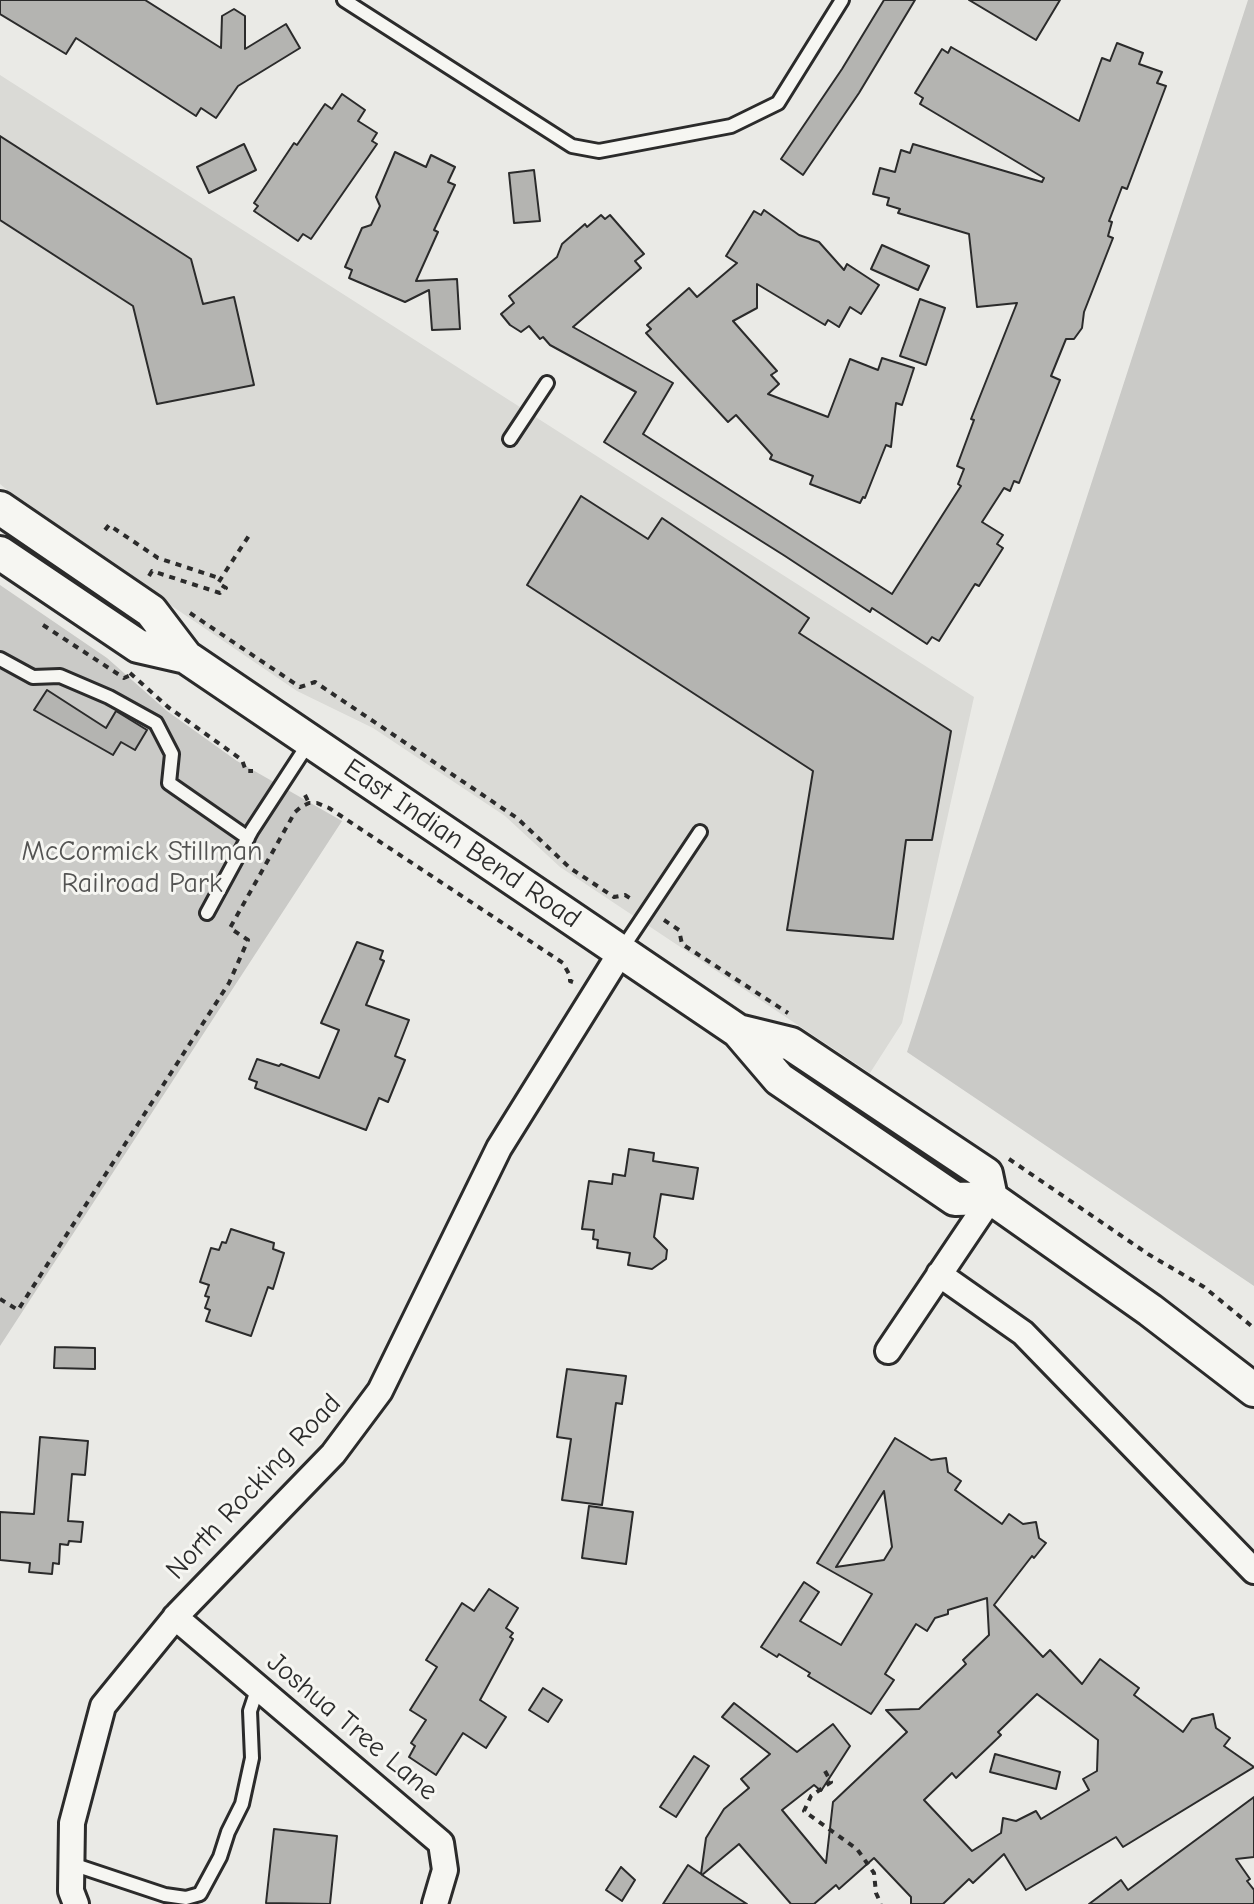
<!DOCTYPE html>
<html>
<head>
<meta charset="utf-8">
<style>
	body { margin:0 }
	canvas { display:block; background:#eaeae6 }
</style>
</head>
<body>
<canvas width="1254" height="1904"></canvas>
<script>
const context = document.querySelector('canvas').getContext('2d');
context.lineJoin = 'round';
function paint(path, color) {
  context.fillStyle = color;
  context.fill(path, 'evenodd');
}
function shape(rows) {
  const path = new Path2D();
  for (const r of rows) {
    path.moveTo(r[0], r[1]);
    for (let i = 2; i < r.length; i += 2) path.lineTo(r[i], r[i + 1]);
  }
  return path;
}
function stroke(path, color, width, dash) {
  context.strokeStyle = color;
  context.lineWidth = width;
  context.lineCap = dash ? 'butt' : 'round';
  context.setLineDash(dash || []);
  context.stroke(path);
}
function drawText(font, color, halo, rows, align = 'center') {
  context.font = font + ' "Comic Neue",sans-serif';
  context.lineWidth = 6;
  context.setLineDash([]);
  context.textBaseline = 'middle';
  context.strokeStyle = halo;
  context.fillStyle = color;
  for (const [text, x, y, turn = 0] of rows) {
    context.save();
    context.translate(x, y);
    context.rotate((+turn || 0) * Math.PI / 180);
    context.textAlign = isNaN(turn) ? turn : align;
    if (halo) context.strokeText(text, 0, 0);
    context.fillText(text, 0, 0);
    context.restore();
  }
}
const built = shape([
	[0,75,974,697,902,1023,870,1073,560,867,505,816,373,728,297,691,32,511,0,484]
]);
const green = shape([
	[1248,0,1254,0,1254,1286,907,1052],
	[0,585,107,658,167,711,237,761,342,821,0,1346]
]);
const building = shape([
	[0,0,145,0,221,48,222,16,234,9,245,16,245,49,286,24,300,48,238,86,216,118,201,108,196,116,76,38,66,54,0,14,0,0],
	[884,0,915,0,859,93,803,175,781,159,842,69,884,0],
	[969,0,1060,0,1036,40,969,0],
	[1117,43,1143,53,1139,64,1162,72,1157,83,1166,86,1127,189,1122,187,1109,221,1112,222,1108,236,1113,238,1084,312,1082,328,1074,339,1066,339,1051,376,1060,380,1019,483,1014,481,1010,491,1004,488,982,522,1003,535,997,544,1003,548,979,586,975,584,939,641,932,637,927,644,872,608,870,612,785,556,604,442,636,392,550,345,543,337,540,339,529,326,521,332,510,325,501,314,514,303,509,296,557,257,562,244,585,224,587,227,601,215,605,219,610,215,644,254,635,261,641,268,573,327,673,383,643,434,892,594,961,486,958,484,964,469,957,466,974,420,971,419,1017,303,977,307,969,234,898,213,900,209,887,205,889,198,873,194,880,168,895,172,901,150,910,153,913,144,1042,182,1044,178,920,104,923,98,915,93,942,49,948,53,951,47,1079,121,1102,58,1110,61,1117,43],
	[342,94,365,110,358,121,377,133,372,141,377,144,311,239,303,234,298,241,254,211,258,206,254,203,294,143,297,145,325,104,332,109,342,94],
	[0,136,191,259,203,304,234,297,254,385,157,404,133,306,0,220,0,136],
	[244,144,256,170,209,193,197,167,244,144],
	[395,152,426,167,431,155,455,167,448,182,455,185,434,230,438,232,416,281,457,279,460,329,432,330,429,290,405,302,349,278,352,270,345,267,362,228,371,225,380,206,376,197,395,152],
	[534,170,540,221,514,223,509,173,534,170],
	[764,210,799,235,819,242,844,270,847,264,879,285,861,314,850,307,839,327,828,320,825,325,757,284,757,308,733,321,777,371,771,375,779,384,768,394,828,417,850,359,878,370,882,358,914,368,902,405,896,403,891,447,886,445,865,498,863,497,860,503,810,484,813,476,770,459,772,455,736,415,728,422,646,333,651,329,647,325,689,288,697,297,737,263,726,256,754,211,761,215,764,210],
	[882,245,929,266,918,290,871,269,882,245],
	[920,299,945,308,926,365,900,356,920,299],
	[581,496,648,539,662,518,809,618,799,633,951,731,932,840,906,840,893,939,787,930,813,771,527,585,581,496],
	[47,690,106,728,116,711,147,730,135,750,121,742,113,755,34,710,47,690],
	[357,942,383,951,380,959,384,961,366,1005,409,1020,395,1056,405,1060,388,1102,379,1098,366,1130,255,1088,257,1082,249,1079,257,1059,279,1066,281,1064,319,1078,339,1030,321,1023,357,942],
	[629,1149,654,1153,653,1161,698,1168,693,1199,661,1194,654,1237,667,1250,666,1259,652,1269,628,1265,630,1253,597,1248,598,1240,593,1239,594,1230,582,1229,589,1181,612,1184,613,1174,625,1176,629,1149],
	[231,1229,274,1243,273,1249,284,1253,273,1289,268,1287,251,1336,206,1321,210,1310,205,1308,209,1297,205,1296,209,1285,200,1282,211,1248,219,1250,222,1242,226,1243,231,1229],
	[55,1347,95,1348,95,1369,54,1368,55,1347],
	[567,1369,626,1376,622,1404,616,1403,602,1505,562,1500,571,1439,557,1437,567,1369],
	[40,1437,88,1441,85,1475,72,1474,68,1521,83,1522,81,1542,69,1541,68,1545,60,1544,59,1564,53,1563,52,1574,29,1572,30,1563,0,1560,0,1512,34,1514,40,1437],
	[895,1438,931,1460,946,1458,948,1472,961,1481,955,1490,1002,1524,1009,1514,1023,1524,1036,1522,1039,1538,1046,1543,1034,1558,1032,1556,994,1605,1043,1657,1050,1650,1082,1684,1100,1659,1139,1688,1134,1695,1183,1732,1192,1719,1213,1714,1216,1728,1230,1738,1224,1746,1254,1767,1123,1847,1116,1837,1026,1890,1004,1854,973,1883,969,1879,943,1904,911,1904,911,1897,874,1858,839,1889,836,1885,814,1904,791,1904,739,1844,702,1875,747,1904,663,1904,688,1865,701,1874,706,1838,724,1809,749,1788,741,1779,770,1754,722,1717,734,1703,797,1752,833,1724,850,1746,821,1791,814,1785,782,1810,826,1863,833,1802,907,1732,886,1710,919,1709,966,1664,963,1660,989,1635,987,1598,948,1610,948,1614,935,1618,927,1631,916,1624,885,1674,894,1680,871,1714,808,1676,810,1673,779,1654,777,1657,761,1647,804,1582,819,1592,800,1621,841,1645,872,1594,817,1563,895,1438],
	[884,1491,892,1547,884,1560,836,1567,884,1491],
	[1037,1694,1098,1740,1097,1771,1083,1779,1089,1790,1041,1819,1036,1811,1016,1821,1003,1818,1001,1833,972,1851,924,1800,952,1773,956,1778,1001,1735,998,1732,1037,1694],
	[589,1506,633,1512,626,1564,582,1558,589,1506],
	[489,1589,518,1608,506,1628,513,1633,510,1637,513,1639,480,1700,506,1717,486,1748,463,1733,436,1775,409,1757,415,1746,411,1743,426,1720,410,1710,437,1667,426,1660,462,1603,474,1611,489,1589],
	[543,1688,562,1700,548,1722,529,1710,543,1688],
	[995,1754,1060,1772,1056,1789,990,1772,995,1754],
	[694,1756,709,1766,676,1817,660,1807,694,1756],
	[1254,1797,1254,1857,1236,1859,1250,1879,1247,1881,1254,1890,1254,1904,1089,1904,1121,1880,1128,1890,1254,1797],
	[274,1829,337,1836,330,1904,266,1903,274,1829],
	[621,1867,635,1880,622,1901,606,1890,621,1867]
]);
const path = shape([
	[105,530,109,525,158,558,222,579],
	[149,576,152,571,220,593,226,588,218,583,250,534],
	[190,613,300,687,315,682,517,818,570,868,614,897,625,895,633,900],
	[43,625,124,678,131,675],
	[130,673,168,707,242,760,246,771,253,771],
	[305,795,309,803],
	[664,920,679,930,682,944,788,1013],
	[1009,1159,1148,1254,1204,1287,1254,1328],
	[0,1299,18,1310,229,983,248,940,230,928,295,812,301,807,309,803,317,803,329,808,563,963,570,976,570,981,573,982],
	[825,1771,831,1782,811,1796,804,1811,857,1849,874,1873,876,1893,881,1904]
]);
const service = shape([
	[344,0,572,146,599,151,731,126,778,103,842,0],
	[510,439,547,383],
	[0,659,33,677,60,676,109,697,156,723,172,754,169,783,248,838],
	[207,913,252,830,310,741],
	[622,949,700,832],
	[72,1864,165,1895,186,1898,200,1894,220,1857,228,1832,242,1804,252,1758,250,1711,258,1687]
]);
const minor = shape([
	[939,1274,1023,1333,1254,1571],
	[888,1351,991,1198],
	[175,1617,441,1843,445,1870,435,1904],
	[76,1904,71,1891,72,1823,103,1706,178,1614,333,1454,380,1391,499,1148,621,952]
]);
const secondary = shape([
	[0,508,151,611,186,657,738,1031,779,1079,955,1199,991,1198,1150,1310,1254,1390],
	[0,553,138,646,186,657],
	[738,1031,791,1044,986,1174,991,1198]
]);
const streetNames = [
	["East Indian Bend Road",462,844,34],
	["North Rocking Road",254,1487,-47],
	["Joshua Tree Lane",352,1727,40]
];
const parkNames = [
	["McCormick Stillman",142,852],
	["Railroad Park",142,884]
];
paint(built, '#dadad6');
paint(green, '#cacac7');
paint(building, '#b4b4b1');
stroke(building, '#2b2b2b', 2);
stroke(service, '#2b2b2b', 18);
stroke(minor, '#2b2b2b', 30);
stroke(secondary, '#2b2b2b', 38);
stroke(path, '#2b2b2b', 4, [6, 6]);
stroke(service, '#f6f6f2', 12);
stroke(minor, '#f6f6f2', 24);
stroke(secondary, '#f6f6f2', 32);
drawText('28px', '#2b2b2b', '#f6f6f2', streetNames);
drawText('28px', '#535352', '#f6f6f2', parkNames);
</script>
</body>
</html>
